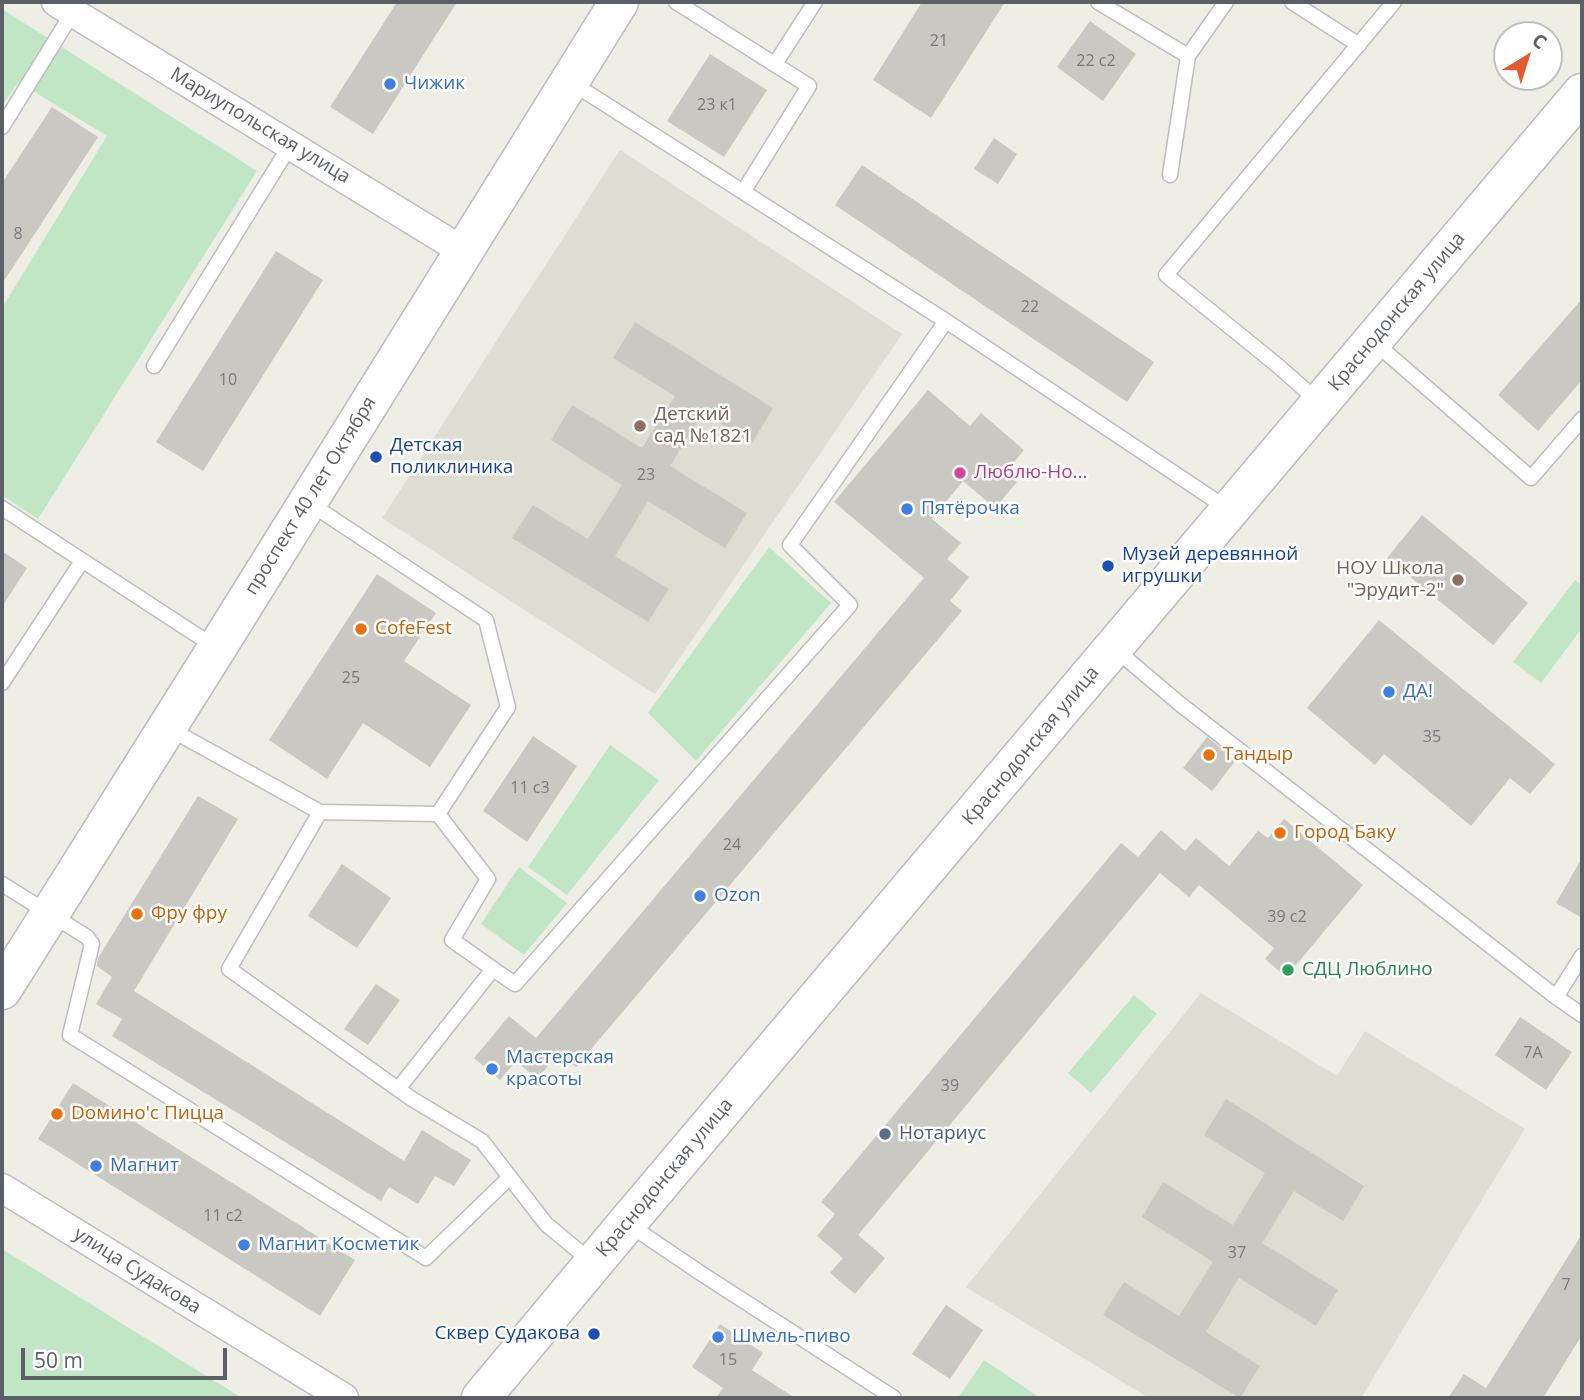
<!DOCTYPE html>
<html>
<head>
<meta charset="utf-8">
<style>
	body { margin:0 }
	#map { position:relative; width:1584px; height:1400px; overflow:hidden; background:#eeeee4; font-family:"Open Sans",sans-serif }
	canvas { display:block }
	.frame { position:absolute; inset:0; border:4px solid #5c5f65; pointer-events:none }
	.north { position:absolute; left:1493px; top:21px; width:70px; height:70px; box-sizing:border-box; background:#fff; border:2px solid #bebfc1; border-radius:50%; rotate:38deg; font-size:19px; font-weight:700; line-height:28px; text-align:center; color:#5c5f65 }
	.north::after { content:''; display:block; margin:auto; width:24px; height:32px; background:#e65a33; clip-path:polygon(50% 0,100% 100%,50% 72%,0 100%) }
	.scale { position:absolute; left:21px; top:1348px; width:206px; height:32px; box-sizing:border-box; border:4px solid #5c5f65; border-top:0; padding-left:9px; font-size:21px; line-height:24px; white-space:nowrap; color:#5c5f65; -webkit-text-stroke:5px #fff; paint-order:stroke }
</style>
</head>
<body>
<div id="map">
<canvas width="1584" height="1400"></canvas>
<div class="frame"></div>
<div class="north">С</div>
<div class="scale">50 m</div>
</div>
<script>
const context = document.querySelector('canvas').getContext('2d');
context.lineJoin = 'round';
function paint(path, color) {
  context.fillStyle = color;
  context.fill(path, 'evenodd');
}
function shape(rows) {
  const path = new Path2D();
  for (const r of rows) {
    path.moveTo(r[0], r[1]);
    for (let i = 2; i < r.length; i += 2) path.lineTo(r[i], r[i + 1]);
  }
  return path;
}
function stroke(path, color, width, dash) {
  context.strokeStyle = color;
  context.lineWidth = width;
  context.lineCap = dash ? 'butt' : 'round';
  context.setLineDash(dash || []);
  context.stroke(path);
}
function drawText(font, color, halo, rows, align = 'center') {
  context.font = font + ' "Open Sans",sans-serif';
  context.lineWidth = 5;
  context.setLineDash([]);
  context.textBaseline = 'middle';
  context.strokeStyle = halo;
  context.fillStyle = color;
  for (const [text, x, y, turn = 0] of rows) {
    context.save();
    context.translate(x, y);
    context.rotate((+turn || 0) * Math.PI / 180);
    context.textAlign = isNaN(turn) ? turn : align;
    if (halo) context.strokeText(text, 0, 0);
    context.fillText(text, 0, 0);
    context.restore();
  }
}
const education = shape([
	[620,150,902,334,655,694,382,518],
	[1201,993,1337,1076,1365,1031,1525,1129,1361,1398,1149,1398,966,1287]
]);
const green = shape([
	[2,9,257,171,38,519,2,495,2,308,107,136,18,82,2,106],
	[769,547,831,603,696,761,648,713],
	[1575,580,1582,585,1582,628,1541,683,1513,662],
	[610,745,659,780,567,895,528,867],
	[519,867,567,903,524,955,481,924],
	[1134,995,1157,1014,1091,1093,1068,1073],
	[2,1249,242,1398,2,1398],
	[984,1360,1040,1398,963,1398,959,1396]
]);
const building = shape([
	[397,2,457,2,373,134,330,107],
	[922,2,1005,2,931,118,873,80],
	[1090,21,1136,54,1103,101,1057,67],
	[710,54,767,90,724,157,667,121],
	[52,107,98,137,2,284,2,183],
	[994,138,1017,154,998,184,974,169],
	[862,165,1154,362,1127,402,835,205],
	[276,251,323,280,203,471,156,442],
	[1582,299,1582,380,1538,431,1498,395],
	[635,322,773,408,752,443,703,413,670,466,747,513,725,548,648,501,615,556,669,589,648,622,512,538,533,505,588,539,622,485,551,440,572,405,642,448,675,396,613,358],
	[928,390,970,426,981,413,1024,450,1006,472,1017,482,995,508,963,481,932,519,961,543,947,559,969,577,950,601,962,611,576,1067,559,1053,537,1079,516,1061,500,1080,474,1058,509,1016,536,1038,924,578,834,502],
	[1422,515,1528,603,1493,645,1387,558],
	[2,551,27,568,2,607],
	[377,574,436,613,404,661,471,705,430,767,363,723,327,779,269,740],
	[1379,620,1555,764,1530,794,1510,778,1471,826,1384,754,1375,765,1307,708],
	[533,736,577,766,527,842,483,811],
	[1207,737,1236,760,1212,791,1183,768],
	[198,796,238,819,134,991,404,1161,422,1130,471,1160,454,1186,435,1176,418,1204,389,1187,381,1201,112,1036,122,1019,96,1004,112,977,97,966,98,958],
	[1284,819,1363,885,1286,977,1265,959,1274,948,1199,885,1189,897,1160,873,858,1235,885,1258,855,1294,830,1273,843,1258,817,1236,835,1214,821,1202,1121,843,1138,857,1161,830,1185,851,1196,838,1229,866,1258,831,1268,838],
	[1582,858,1582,918,1556,903],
	[342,864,391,898,357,948,308,916],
	[376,984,400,1000,368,1045,344,1029],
	[1520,1017,1572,1052,1546,1090,1495,1055],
	[73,1083,355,1260,320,1316,38,1139],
	[1226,1099,1364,1186,1343,1221,1294,1191,1262,1243,1338,1290,1316,1326,1239,1278,1206,1332,1260,1366,1240,1398,1103,1315,1124,1282,1179,1316,1213,1262,1142,1217,1163,1182,1233,1225,1265,1173,1204,1135],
	[1582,1234,1582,1335,1543,1398,1448,1398,1464,1374,1486,1388],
	[946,1305,983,1330,950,1379,912,1354],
	[720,1324,763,1353,752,1370,795,1398,716,1398,723,1388,692,1367]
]);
const lane = shape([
	[676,2,809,86,743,192],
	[1098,2,1188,56,1226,2],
	[1292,2,1359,45],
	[775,64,815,2],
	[572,83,946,321],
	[2,127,73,12],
	[1170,175,1188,56],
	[1374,342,1531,478,1582,419],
	[154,366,291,144],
	[1320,403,1277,365,1166,275,1394,2],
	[309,503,486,620,508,707,438,814,320,812],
	[2,508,215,647],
	[1115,649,1180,704,1556,997,1582,1015],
	[2,683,82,561],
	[168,728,320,812,229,969,412,1099,482,1141,546,1224,593,1263],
	[2,884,87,937,92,944,70,1035,426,1258,510,1177],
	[493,969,515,984,850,605,790,545,946,321,1228,509],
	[1556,997,1582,956],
	[398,1089,493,969,452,940,488,879,438,814],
	[628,1224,702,1274,894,1398]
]);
const street = shape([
	[56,2,463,251],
	[2,1188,344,1398]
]);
const secondary = shape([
	[2,990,217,648,619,2],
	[481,1398,627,1223,1582,93]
]);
const markers = [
	[390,84,7,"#3f7fe0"],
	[640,426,7,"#8d6e63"],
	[376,457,7,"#1a4fb4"],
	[960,473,7,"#d1479c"],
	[907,509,7,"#3f7fe0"],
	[1108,566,7,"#1a4fb4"],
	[1458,580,7,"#8d6e63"],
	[361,629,7,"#e8710a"],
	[1389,692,7,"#3f7fe0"],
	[1209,755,7,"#e8710a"],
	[1280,833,7,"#e8710a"],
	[700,896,7,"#3f7fe0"],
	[137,914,7,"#e8710a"],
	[1288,970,7,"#2e9e5b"],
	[492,1069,7,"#3f7fe0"],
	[57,1114,7,"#e8710a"],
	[885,1134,7,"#5c6f8a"],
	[96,1166,7,"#3f7fe0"],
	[244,1245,7,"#3f7fe0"],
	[594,1334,7,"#1a4fb4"],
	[718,1337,7,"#3f7fe0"]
];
const numberNames = [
	["21",939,41],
	["22 с2",1096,61],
	["23 к1",717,105],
	["8",18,234],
	["22",1030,307],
	["10",228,380],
	["23",646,475],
	["25",351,678],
	["35",1432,737],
	["11 с3",530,788],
	["24",732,845],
	["39 с2",1287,917],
	["7А",1533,1053],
	["39",950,1086],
	["11 с2",223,1216],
	["37",1237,1253],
	["7",1566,1285],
	["15",728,1360]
];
const shopNames = [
	["Чижик",404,84],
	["Пятёрочка",921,509],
	["ДА!",1403,692],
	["Ozon",714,896],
	["Мастерская",506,1058],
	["красоты",506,1080],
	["Магнит",110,1166],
	["Магнит Косметик",258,1245],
	["Шмель-пиво",732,1337]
];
const streetNames = [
	["Мариупольская улица",260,126,31],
	["Краснодонская улица",1397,312,-50],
	["проспект 40 лет Октября",311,496,-58],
	["Краснодонская улица",1031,746,-50],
	["Краснодонская улица",665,1178,-50],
	["улица Судакова",137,1271,32]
];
const educationNames = [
	["Детский",654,415],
	["сад №1821",654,437],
	["НОУ Школа",1444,569,"right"],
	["\"Эрудит-2\"",1444,591,"right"]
];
const transitNames = [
	["Детская",390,446],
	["поликлиника",390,468],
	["Музей деревянной",1122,555],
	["игрушки",1122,577],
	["Сквер Судакова",580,1334,"right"]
];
const hotelNames = [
	["Люблю-Но...",974,473]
];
const foodNames = [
	["CofeFest",375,629],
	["Тандыр",1223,755],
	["Город Баку",1294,833],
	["Фру фру",151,914],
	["Dомино'с Пицца",71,1114]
];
const leisureNames = [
	["СДЦ Люблино",1302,970]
];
const serviceNames = [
	["Нотариус",899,1134]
];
paint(education, '#deddd2');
paint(green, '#c1e6c6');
paint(building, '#cac8c2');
stroke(lane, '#bcbdc3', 17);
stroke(street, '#bcbdc3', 31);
stroke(secondary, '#babcc2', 41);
stroke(lane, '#fff', 14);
stroke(street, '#fff', 28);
stroke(secondary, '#fff', 38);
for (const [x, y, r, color] of markers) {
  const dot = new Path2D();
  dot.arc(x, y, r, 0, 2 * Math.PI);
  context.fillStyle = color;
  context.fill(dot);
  stroke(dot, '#fff', 2.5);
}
drawText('16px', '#78797c', null, numberNames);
drawText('19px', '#366cbe', '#fff', shopNames, 'left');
drawText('19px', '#5c5f65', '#fff', streetNames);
drawText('19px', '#785e54', '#fff', educationNames, 'left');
drawText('19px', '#164399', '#fff', transitNames, 'left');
drawText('19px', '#b23c85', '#fff', hotelNames, 'left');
drawText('19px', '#c56008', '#fff', foodNames, 'left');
drawText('19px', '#27864d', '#fff', leisureNames, 'left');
drawText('19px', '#4e5e75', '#fff', serviceNames, 'left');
</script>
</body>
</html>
